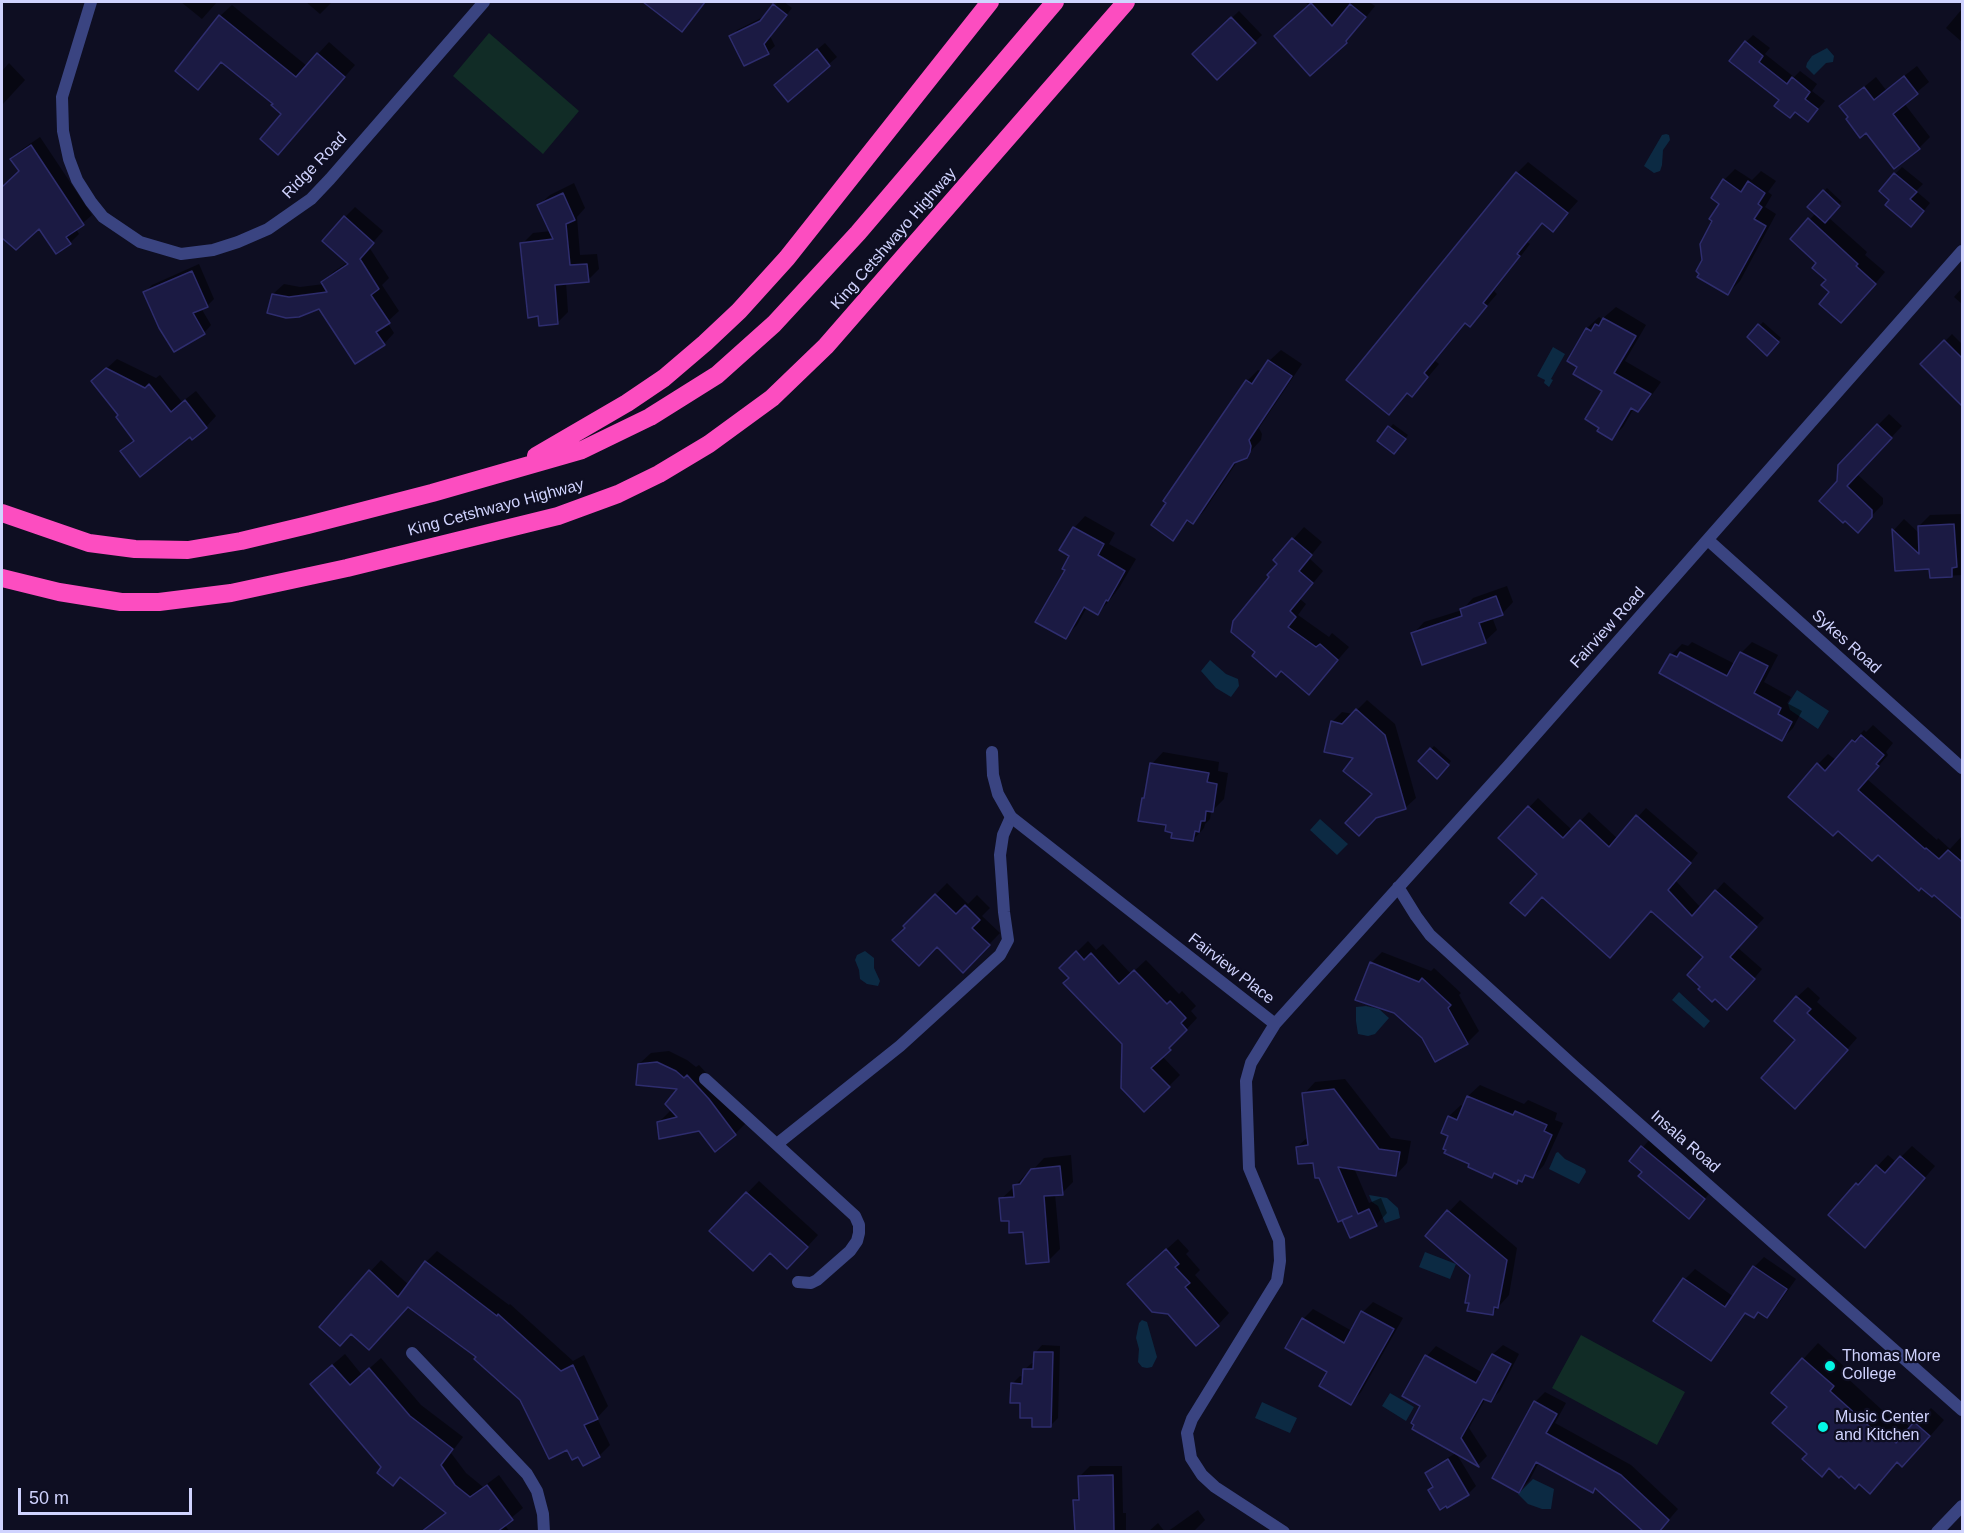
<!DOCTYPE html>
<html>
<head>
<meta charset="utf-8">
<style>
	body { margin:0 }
	#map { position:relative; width:1964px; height:1533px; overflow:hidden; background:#0e0e22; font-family:Helvetica,sans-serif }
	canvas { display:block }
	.frame { position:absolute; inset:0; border:3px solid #d0d3fe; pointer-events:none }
	.scale { position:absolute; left:18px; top:1488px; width:174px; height:27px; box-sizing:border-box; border:3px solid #d0d3fe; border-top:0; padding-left:8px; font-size:18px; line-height:21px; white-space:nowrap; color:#d0d3fe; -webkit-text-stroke:4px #0e0e22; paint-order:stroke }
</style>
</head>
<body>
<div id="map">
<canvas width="1964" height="1533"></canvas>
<div class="frame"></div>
<div class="scale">50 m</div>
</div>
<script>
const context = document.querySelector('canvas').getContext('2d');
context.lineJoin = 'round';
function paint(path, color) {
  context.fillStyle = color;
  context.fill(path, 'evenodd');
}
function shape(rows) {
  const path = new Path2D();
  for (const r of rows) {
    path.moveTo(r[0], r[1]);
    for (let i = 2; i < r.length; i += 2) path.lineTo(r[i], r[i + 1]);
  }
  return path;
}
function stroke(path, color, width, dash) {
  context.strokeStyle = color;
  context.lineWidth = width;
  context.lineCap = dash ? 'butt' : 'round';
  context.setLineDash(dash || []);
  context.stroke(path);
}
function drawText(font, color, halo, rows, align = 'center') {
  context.font = font + ' Helvetica,sans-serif';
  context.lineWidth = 4.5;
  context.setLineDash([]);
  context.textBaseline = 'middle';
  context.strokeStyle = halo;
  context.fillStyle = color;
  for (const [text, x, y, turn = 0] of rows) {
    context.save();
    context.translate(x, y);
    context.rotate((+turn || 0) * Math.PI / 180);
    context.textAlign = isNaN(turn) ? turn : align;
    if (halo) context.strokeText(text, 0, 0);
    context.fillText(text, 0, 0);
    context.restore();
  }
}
const green = shape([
	[489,33,579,111,543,154,453,76],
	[1581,1335,1685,1392,1657,1445,1552,1388]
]);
const water = shape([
	[1827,48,1834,56,1833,62,1826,63,1814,75,1806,67,1807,63,1812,56],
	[1666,134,1669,135,1670,140,1663,150,1662,165,1660,171,1654,173,1644,166,1662,135],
	[1553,347,1565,354,1551,379,1553,380,1549,387,1544,383,1545,380,1537,376],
	[1210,660,1226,674,1238,679,1239,686,1231,697,1216,688,1201,671],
	[1797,690,1829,711,1818,729,1790,710,1788,704],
	[1320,819,1348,844,1337,855,1310,830],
	[865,951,874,958,874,968,880,981,878,986,867,984,860,979,859,970,855,960,857,955],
	[1679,992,1710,1021,1704,1028,1672,1000],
	[1366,1006,1379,1009,1389,1018,1375,1034,1368,1036,1358,1034,1356,1021,1356,1007],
	[1558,1152,1565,1159,1585,1169,1586,1172,1579,1184,1549,1169,1556,1153],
	[1369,1195,1387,1198,1398,1208,1400,1218,1385,1223,1378,1206,1372,1202],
	[1425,1252,1456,1264,1450,1279,1419,1267],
	[1142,1320,1147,1322,1157,1357,1152,1367,1147,1368,1142,1367,1138,1362,1139,1349,1136,1338,1139,1323],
	[1390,1393,1414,1407,1406,1421,1382,1406],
	[1262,1402,1297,1418,1290,1433,1255,1418],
	[1533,1479,1554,1489,1551,1509,1542,1509,1528,1504,1518,1494]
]);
const shadow = shape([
	[181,2,217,2,202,19],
	[306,2,332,2,320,14],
	[645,2,706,2,681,30],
	[778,2,784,2,792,8,770,36,775,46,768,52,744,64,731,37,737,30,765,16],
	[1305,2,1369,2,1375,6,1346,42],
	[232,5,307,66,329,42,355,65,289,141,283,114,275,104,222,61,198,88,220,16],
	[1962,9,1962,42,1946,28],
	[1239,11,1262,35,1218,78,1194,54],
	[1753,35,1770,48,1765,54,1794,77,1800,71,1817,84,1812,91,1825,101,1808,120,1781,100,1746,42],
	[825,43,837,57,788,100,783,78],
	[9,63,25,80,2,105,2,71],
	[1917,66,1929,82,1904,103,1930,137,1919,148,1867,131,1850,117,1841,106,1876,77,1886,90],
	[40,137,92,215,76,229,79,234,70,243,40,227,7,242,2,236,2,188,20,171,12,159,21,150],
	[1528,162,1578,201,1552,230,1543,222,1527,242,1530,244,1494,291,1497,294,1470,325,1467,322,1435,361,1439,364,1423,383,1412,395,1408,392,1389,413,1517,173],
	[1902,167,1923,184,1916,191,1930,203,1918,218,1891,200,1895,174],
	[1735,169,1752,180,1761,171,1776,181,1768,192,1772,195,1765,207,1776,214,1740,281,1728,293,1704,260,1721,203,1724,180],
	[574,183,585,208,577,217,580,255,597,254,599,269,588,280,566,282,568,312,557,323,522,244,533,233,551,231,539,205,550,195],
	[1827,188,1842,202,1828,217,1867,252,1865,255,1885,272,1852,311,1831,292,1828,280,1818,263,1809,220,1816,213,1809,207],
	[355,207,383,231,369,247,389,278,382,285,399,311,387,322,394,333,384,344,320,307,273,294,284,284,300,287,324,284,323,283,333,272,348,262,345,217],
	[199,264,214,299,207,306,201,308,211,325,204,333,145,292,152,285],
	[1962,288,1962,304,1954,297],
	[1616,307,1646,325,1625,361,1661,382,1649,399,1638,410,1634,408,1623,427,1612,438,1604,390,1579,366,1569,361,1587,328,1599,317,1602,319],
	[1763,322,1781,338,1767,354,1749,337],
	[1952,334,1962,344,1961,403,1923,364],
	[1281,350,1302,364,1259,428,1262,434,1261,440,1246,456,1239,459,1204,511,1193,523,1189,520,1173,539,1247,381,1258,370,1262,372,1269,361],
	[117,359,156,378,160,375,182,402,196,391,216,416,206,427,190,435,122,451,135,439,120,415,93,381],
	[1889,414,1902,426,1857,474,1883,498,1883,504,1857,531,1839,482,1878,425],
	[1393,424,1408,435,1397,449,1379,441],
	[1962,514,1962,575,1931,577,1931,567,1896,569,1894,530,1904,519,1920,534,1919,526,1930,515],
	[1085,516,1115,533,1109,544,1136,559,1119,588,1109,601,1098,613,1087,607,1077,625,1065,637,1074,528],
	[1304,527,1322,542,1309,558,1323,571,1300,599,1306,604,1298,615,1329,637,1332,633,1349,647,1309,693,1257,652,1272,577,1279,563,1275,560],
	[1507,586,1513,602,1502,614,1492,617,1497,630,1485,641,1413,634,1424,622,1462,610,1473,598],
	[1692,642,1735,664,1741,653,1752,642,1778,655,1764,682,1791,697,1787,703,1802,711,1793,728,1782,739,1671,655,1682,644,1688,646],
	[1367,700,1395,724,1416,798,1405,808,1374,794,1355,758,1332,722,1342,712,1353,714],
	[1873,725,1893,743,1886,752,1888,755,1867,779,1937,840,1938,838,1950,849,1962,836,1962,917,1934,893,1818,764,1828,754,1836,760,1864,730,1866,732],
	[1434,746,1451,761,1437,777,1420,761],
	[1163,752,1219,762,1218,771,1228,773,1224,799,1211,812,1210,819,1205,824,1204,828,1193,840,1174,831,1146,796,1152,764],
	[1538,798,1572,830,1589,812,1618,839,1646,808,1698,853,1676,881,1701,908,1724,882,1764,918,1737,947,1762,969,1736,1000,1705,957,1651,910,1539,874,1500,838],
	[947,883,968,904,977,895,990,908,982,916,1000,933,963,971,937,945,905,926],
	[1088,941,1096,950,1103,944,1131,974,1146,960,1179,994,1182,991,1196,1006,1191,1011,1197,1018,1162,1056,1180,1075,1169,1086,1124,1044,1061,968],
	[1382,952,1431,971,1434,968,1461,993,1459,995,1479,1031,1467,1043,1436,1060,1423,1037,1371,963],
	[1808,987,1820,998,1817,1002,1857,1038,1806,1096,1797,1040,1797,997],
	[669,1051,687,1060,696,1067,699,1065,720,1088,746,1123,735,1134,658,1123,670,1111,673,1111,679,1088,639,1064,651,1053],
	[1345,1079,1391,1138,1411,1141,1407,1163,1396,1175,1354,1168,1369,1203,1381,1198,1387,1213,1376,1225,1351,1236,1314,1161,1297,1147,1309,1136,1304,1094,1315,1082],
	[1480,1085,1524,1104,1528,1100,1557,1113,1555,1120,1563,1123,1544,1165,1533,1177,1527,1174,1516,1182,1495,1172,1491,1176,1471,1164,1450,1135,1443,1132,1449,1116,1461,1105,1464,1107,1468,1096],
	[1650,1139,1711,1191,1696,1210,1631,1161],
	[1912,1146,1935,1166,1876,1235,1857,1184,1868,1173,1870,1174,1888,1155,1896,1162],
	[1071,1155,1073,1182,1062,1193,1055,1194,1060,1249,1048,1261,1024,1231,1010,1219,1001,1199,1014,1187,1026,1174,1029,1174,1044,1158],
	[759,1181,818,1235,799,1256,770,1251,711,1231],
	[1460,1200,1517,1248,1509,1295,1492,1314,1472,1274,1427,1236],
	[1178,1239,1189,1251,1186,1254,1200,1270,1195,1275,1229,1313,1218,1325,1140,1273],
	[437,1251,509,1305,510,1304,573,1361,584,1355,608,1406,597,1418,610,1445,599,1456,568,1448,478,1357,409,1305,380,1337,370,1272,381,1260,409,1285,426,1262],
	[1764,1257,1796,1279,1777,1306,1767,1316,1759,1311,1747,1312,1721,1349,1711,1359,1655,1320,1685,1279,1695,1269,1734,1297,1754,1267],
	[1373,1302,1403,1318,1361,1392,1351,1403,1329,1371,1303,1319,1313,1309,1352,1331,1363,1312],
	[1818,1343,1848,1370,1844,1375,1894,1421,1898,1417,1911,1428,1931,1408,1944,1420,1918,1450,1898,1461,1869,1492,1859,1483,1809,1454,1789,1406,1773,1392],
	[1042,1345,1060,1346,1058,1418,1051,1425,1034,1417,1022,1402,1012,1384,1020,1376,1024,1377,1024,1370,1032,1363,1035,1363,1035,1353],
	[1503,1345,1519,1354,1500,1391,1490,1401,1486,1398,1469,1428,1487,1456,1478,1465,1414,1429,1422,1406,1404,1396,1427,1356,1436,1346,1483,1373,1493,1354],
	[345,1354,362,1375,381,1358,421,1405,463,1437,451,1453,466,1473,483,1487,499,1475,523,1508,504,1524,510,1532,457,1532,431,1526,446,1512,401,1476,393,1484,323,1373],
	[1545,1392,1566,1403,1555,1423,1631,1465,1678,1509,1666,1523,1597,1487,1593,1491,1539,1462,1529,1481,1519,1491,1535,1402],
	[1456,1453,1476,1486,1468,1494,1448,1506,1427,1473,1434,1466],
	[1090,1466,1122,1466,1123,1513,1126,1513,1126,1532,1076,1532,1075,1501,1080,1495,1080,1476],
	[1198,1510,1205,1520,1193,1532,1167,1532],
	[1158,1523,1165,1532,1148,1532]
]);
const building = shape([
	[643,2,705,2,682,32,643,2],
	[1311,3,1332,26,1350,4,1366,17,1346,41,1347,43,1310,76,1274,36,1311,3],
	[773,4,787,15,764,44,769,54,744,66,729,36,760,21,773,4],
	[219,15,296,77,317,53,345,77,278,155,260,139,281,114,271,105,273,104,221,62,198,90,175,71,219,15],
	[1231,17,1256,43,1217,80,1192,54,1231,17],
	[1745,41,1763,56,1759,62,1787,84,1792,77,1810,92,1805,99,1818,109,1808,122,1795,112,1790,118,1774,106,1779,100,1729,61,1745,41],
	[817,49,830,66,788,102,774,85,817,49],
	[1904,76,1918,94,1893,114,1920,149,1894,169,1866,133,1860,138,1846,119,1848,117,1839,106,1864,87,1874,100,1904,76],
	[31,145,84,225,66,237,71,244,56,254,39,229,16,250,2,238,2,187,19,171,10,159,31,145],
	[1516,172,1568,213,1553,232,1542,223,1517,254,1520,256,1483,303,1487,306,1470,327,1465,323,1424,373,1428,377,1412,397,1407,393,1389,415,1346,380,1516,172],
	[1894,173,1917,192,1910,199,1924,211,1911,227,1885,205,1889,200,1879,191,1894,173],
	[1723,179,1741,192,1748,181,1765,193,1758,204,1762,207,1754,219,1766,226,1728,295,1697,277,1699,274,1696,271,1702,260,1700,244,1712,221,1709,219,1719,204,1711,198,1723,179],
	[1823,190,1840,206,1825,223,1807,207,1823,190],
	[563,193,575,220,566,224,570,265,587,264,589,282,555,285,558,324,539,326,538,316,528,318,520,243,553,239,537,205,563,193],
	[344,216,374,243,360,259,379,289,371,295,390,323,376,332,385,345,355,364,319,309,299,317,286,318,267,313,272,294,289,297,327,292,321,282,348,264,322,241,344,216],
	[1808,218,1858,264,1856,266,1876,284,1841,323,1819,304,1829,292,1821,285,1826,280,1812,268,1816,263,1790,239,1808,218],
	[192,271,208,307,193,313,205,334,174,352,159,328,143,292,192,271],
	[1603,318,1636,336,1614,373,1651,394,1638,412,1631,408,1612,440,1597,431,1599,428,1585,419,1602,391,1573,374,1577,367,1567,361,1586,328,1591,331,1595,324,1599,326,1603,318],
	[1758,324,1779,342,1767,356,1747,337,1758,324],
	[1944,340,1962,358,1962,406,1920,364,1944,340],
	[1268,360,1292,376,1249,440,1251,446,1250,452,1247,458,1234,463,1193,524,1187,520,1173,541,1151,525,1166,503,1163,501,1246,380,1252,384,1268,360],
	[106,368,145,388,149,384,171,412,185,400,207,428,192,440,190,437,140,477,120,451,134,441,116,417,118,415,91,381,106,368],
	[1877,424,1892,438,1847,486,1872,510,1872,517,1858,533,1845,521,1843,523,1819,501,1837,481,1838,465,1877,424],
	[1388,426,1406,439,1394,454,1377,441,1388,426],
	[1954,524,1957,567,1952,568,1952,577,1930,578,1929,569,1895,571,1892,529,1919,554,1918,526,1954,524],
	[1073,527,1104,544,1098,555,1125,571,1108,601,1106,600,1098,615,1084,607,1066,639,1035,622,1065,570,1062,569,1069,556,1059,550,1073,527],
	[1292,538,1312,555,1299,571,1313,583,1290,611,1296,617,1288,627,1316,647,1320,644,1338,660,1309,695,1281,671,1276,677,1252,656,1255,652,1231,632,1233,621,1269,577,1267,575,1277,564,1273,560,1292,538],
	[1496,596,1503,615,1479,623,1486,643,1422,665,1411,633,1462,616,1460,609,1496,596],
	[1680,652,1727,676,1740,652,1768,666,1754,693,1781,708,1778,714,1792,722,1782,741,1659,673,1670,654,1677,657,1680,652],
	[1356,709,1385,735,1406,809,1376,818,1359,836,1345,823,1372,794,1343,771,1353,758,1324,752,1331,721,1342,724,1356,709],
	[1861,735,1884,755,1876,764,1879,766,1858,790,1925,849,1926,848,1939,859,1948,850,1962,862,1962,919,1934,895,1932,897,1921,888,1919,891,1878,855,1872,861,1838,831,1833,836,1788,797,1817,763,1825,771,1852,740,1855,742,1861,735],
	[1430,748,1449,765,1437,779,1418,761,1430,748],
	[1150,763,1209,773,1207,782,1217,784,1213,812,1206,811,1205,821,1201,821,1199,832,1195,831,1193,841,1171,838,1172,833,1165,831,1166,825,1138,821,1142,798,1144,798,1150,763],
	[1528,806,1563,838,1580,820,1609,847,1636,815,1691,863,1668,890,1692,916,1715,890,1757,927,1730,957,1755,979,1727,1010,1715,999,1712,1002,1698,989,1700,987,1687,975,1703,957,1651,911,1610,958,1542,897,1525,916,1510,903,1537,874,1498,838,1528,806],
	[935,894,956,914,965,905,980,920,972,928,990,945,963,973,937,947,919,966,892,940,905,928,903,926,935,894],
	[1076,951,1084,960,1091,953,1119,984,1134,970,1167,1004,1170,1001,1186,1018,1181,1023,1187,1030,1169,1048,1171,1050,1151,1068,1170,1087,1144,1112,1121,1088,1122,1044,1063,983,1069,978,1059,968,1076,951],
	[1370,962,1419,982,1422,978,1451,1005,1448,1008,1468,1044,1435,1062,1422,1038,1394,1013,1355,1000,1370,962],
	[1796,996,1811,1009,1807,1013,1848,1050,1795,1109,1761,1078,1795,1040,1774,1021,1796,996],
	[657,1062,676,1071,684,1078,687,1075,709,1099,736,1135,715,1152,699,1131,659,1139,657,1122,677,1117,665,1104,677,1089,636,1085,638,1064,657,1062],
	[1334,1089,1379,1149,1400,1152,1396,1176,1338,1167,1358,1214,1369,1209,1377,1226,1350,1238,1342,1220,1352,1216,1338,1222,1319,1178,1315,1178,1313,1163,1298,1164,1296,1147,1308,1145,1302,1093,1334,1089],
	[1467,1096,1513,1115,1515,1111,1547,1125,1544,1131,1552,1135,1533,1178,1525,1175,1522,1182,1518,1180,1517,1184,1494,1173,1492,1178,1468,1167,1469,1164,1444,1153,1446,1150,1443,1149,1448,1136,1441,1133,1448,1116,1457,1120,1467,1096],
	[1641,1146,1705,1199,1689,1219,1638,1176,1642,1172,1629,1161,1641,1146],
	[1900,1156,1925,1178,1865,1248,1828,1215,1856,1183,1858,1185,1876,1165,1885,1173,1900,1156],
	[1060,1166,1063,1195,1044,1196,1049,1262,1026,1264,1023,1232,1009,1233,1009,1221,1001,1221,999,1198,1014,1197,1013,1185,1020,1184,1031,1169,1060,1166],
	[746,1192,808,1247,787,1269,770,1253,753,1271,709,1231,746,1192],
	[1447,1210,1507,1260,1498,1308,1494,1307,1493,1315,1467,1311,1469,1303,1465,1303,1470,1275,1425,1236,1447,1210],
	[1166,1249,1179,1264,1175,1267,1190,1283,1185,1287,1219,1326,1196,1346,1168,1314,1152,1312,1127,1284,1166,1249],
	[425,1261,497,1316,498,1314,561,1371,573,1365,598,1419,584,1425,600,1457,583,1466,578,1457,572,1460,567,1450,549,1459,520,1400,474,1359,476,1357,408,1307,369,1350,351,1334,340,1346,319,1327,369,1270,398,1297,425,1261],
	[1753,1266,1787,1289,1767,1318,1758,1312,1754,1318,1745,1313,1711,1361,1653,1321,1683,1278,1725,1307,1753,1266],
	[1361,1311,1394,1329,1351,1405,1319,1386,1327,1372,1285,1348,1302,1318,1344,1343,1361,1311],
	[1034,1352,1053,1352,1051,1427,1032,1427,1032,1418,1020,1418,1020,1403,1010,1403,1011,1383,1022,1384,1023,1369,1033,1369,1034,1352],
	[1492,1354,1511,1364,1491,1402,1483,1399,1461,1438,1479,1467,1412,1429,1414,1425,1411,1423,1420,1406,1402,1396,1425,1355,1476,1383,1492,1354],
	[1802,1358,1834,1386,1830,1391,1879,1435,1882,1431,1896,1443,1914,1422,1930,1436,1902,1467,1897,1462,1870,1494,1859,1484,1855,1489,1841,1476,1839,1478,1829,1468,1822,1477,1802,1459,1807,1454,1772,1423,1787,1407,1771,1393,1802,1358],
	[332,1365,350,1385,369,1368,410,1416,453,1449,441,1465,455,1485,470,1497,487,1485,513,1520,497,1532,421,1532,446,1513,400,1477,393,1486,377,1473,381,1467,310,1384,332,1365],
	[1534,1401,1557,1414,1546,1433,1621,1475,1669,1520,1659,1532,1644,1532,1595,1488,1593,1493,1536,1462,1519,1493,1492,1478,1534,1401],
	[1448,1459,1469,1495,1447,1508,1446,1506,1440,1510,1428,1490,1433,1487,1425,1473,1448,1459],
	[1113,1475,1114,1532,1075,1532,1073,1500,1079,1500,1078,1476,1113,1475]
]);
const service = shape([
	[705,1079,855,1216,859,1225,859,1233,857,1241,850,1251,817,1280,811,1283,798,1282],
	[777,1144,900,1046,1000,955,1008,940,1004,912,1000,855,1003,835,1011,817],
	[1937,1532,1962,1506]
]);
const minor = shape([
	[91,2,62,97,63,131,69,159,77,180,91,202,103,217,140,242,181,254,213,250,238,242,268,229,311,199,330,179,484,2],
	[1708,540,1962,768],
	[992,752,993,775,998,794,1011,817,1275,1024,1251,1063,1246,1081,1249,1168,1279,1240,1280,1261,1277,1281,1192,1419,1187,1433,1191,1458,1202,1475,1215,1487,1284,1532],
	[1398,887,1416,916,1430,935,1576,1068,1962,1410],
	[1275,1024,1508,766,1962,251],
	[412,1353,527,1474,537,1491,543,1514,544,1532]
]);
const motorway = shape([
	[536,456,627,403,664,378,705,343,739,311,787,258,990,2],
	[2,513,89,543,135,549,188,550,241,541,308,525,432,493,582,450,650,417,717,375,774,324,858,233,1055,2],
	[2,578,59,592,121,602,159,602,231,593,347,568,558,516,618,494,659,474,709,444,772,398,826,346,1126,2]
]);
const markers = [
	[1830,1366,6,"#04f6e3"],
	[1823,1427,6,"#04f6e3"]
];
const streetNames = [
	["Ridge Road",315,166,-46],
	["King Cetshwayo Highway",894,239,-49],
	["King Cetshwayo Highway",496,508,-15],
	["Fairview Road",1608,628,-48],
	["Sykes Road",1846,642,42],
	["Fairview Place",1231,969,38],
	["Insala Road",1685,1142,41]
];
const poiNames = [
	["Thomas More",1842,1357],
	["College",1842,1375],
	["Music Center",1835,1418],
	["and Kitchen",1835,1436]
];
paint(green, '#112c26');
paint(water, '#0c2a43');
paint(shadow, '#0007');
paint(building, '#1b1a43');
stroke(building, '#2e2d6e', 1.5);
stroke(service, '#3a4481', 12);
stroke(minor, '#3a4481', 12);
stroke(motorway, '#fc4dc0', 18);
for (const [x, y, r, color] of markers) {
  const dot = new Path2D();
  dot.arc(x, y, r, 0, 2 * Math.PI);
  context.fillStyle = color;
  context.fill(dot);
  stroke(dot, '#0e0e22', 2);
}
drawText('16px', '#d0d3fe', '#0e0e22', streetNames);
drawText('16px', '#d0d3fe', '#0e0e22', poiNames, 'left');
</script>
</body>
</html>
